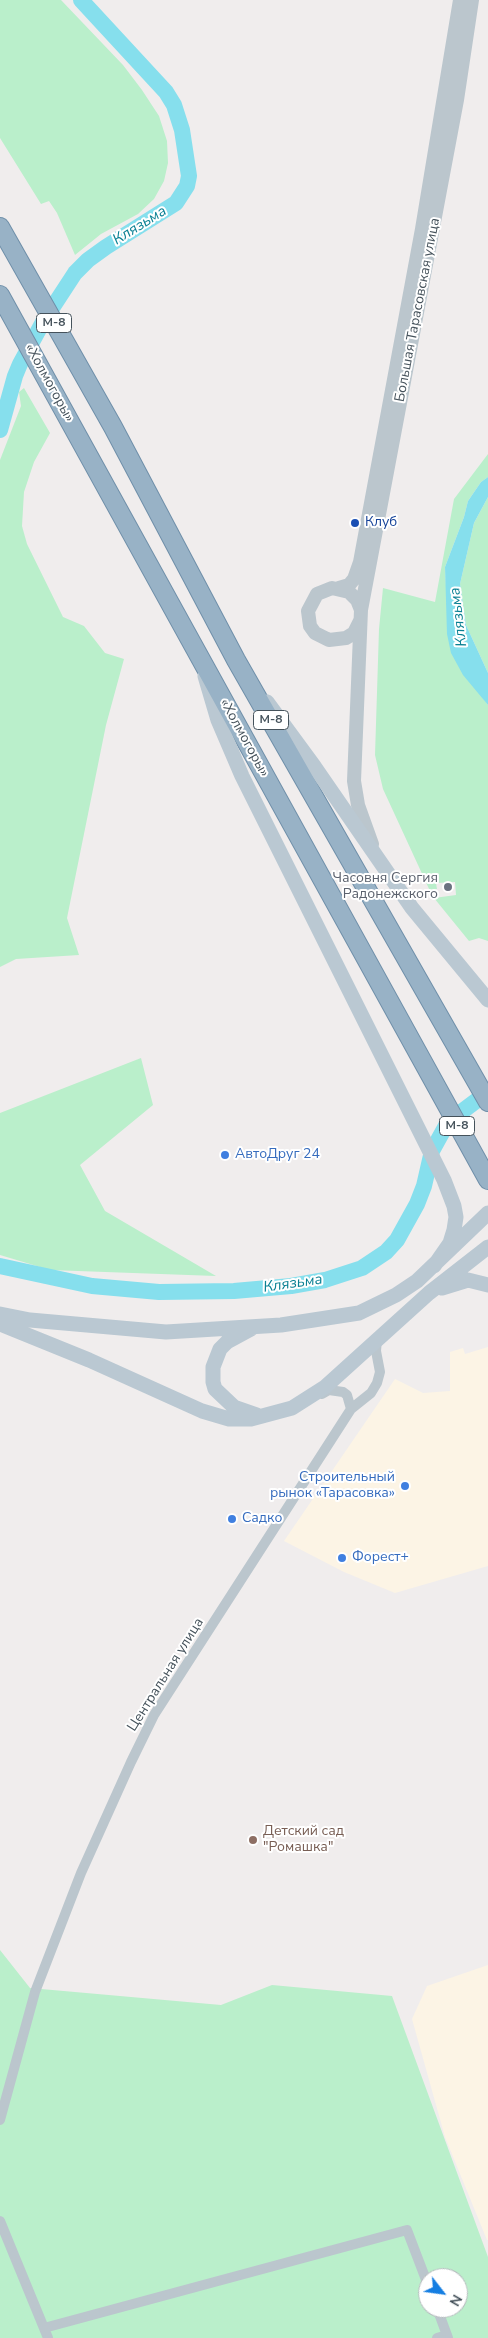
<!DOCTYPE html>
<html>
<head>
<meta charset="utf-8">
<style>
	body { margin:0 }
	#map { position:relative; width:488px; height:2338px; overflow:hidden; background:#f0eded; font-family:"Nunito Sans",sans-serif }
	canvas { display:block }
	.north { position:absolute; left:418px; top:2268px; width:50px; height:50px; box-sizing:border-box; background:#fff; border:1px solid #b5babd; border-radius:50%; rotate:120deg; font-size:14px; font-weight:700; line-height:20px; text-align:center; color:#45525b }
	.north::after { content:''; display:block; margin:auto; width:18px; height:22px; background:#157ee2; clip-path:polygon(50% 0,100% 100%,50% 72%,0 100%) }
</style>
</head>
<body>
<div id="map">
<canvas width="488" height="2338"></canvas>
<div class="north">N</div>
</div>
<script>
const context = document.querySelector('canvas').getContext('2d');
context.lineJoin = 'round';
function paint(path, color) {
  context.fillStyle = color;
  context.fill(path, 'evenodd');
}
function shape(rows) {
  const path = new Path2D();
  for (const r of rows) {
    path.moveTo(r[0], r[1]);
    for (let i = 2; i < r.length; i += 2) path.lineTo(r[i], r[i + 1]);
  }
  return path;
}
function stroke(path, color, width, dash) {
  context.strokeStyle = color;
  context.lineWidth = width;
  context.lineCap = dash ? 'butt' : 'round';
  context.setLineDash(dash || []);
  context.stroke(path);
}
function drawText(font, color, halo, rows, align = 'center') {
  context.font = font + ' "Nunito Sans",sans-serif';
  context.lineWidth = 4;
  context.setLineDash([]);
  context.textBaseline = 'middle';
  context.strokeStyle = halo;
  context.fillStyle = color;
  for (const [text, x, y, turn = 0] of rows) {
    context.save();
    context.translate(x, y);
    context.rotate((+turn || 0) * Math.PI / 180);
    context.textAlign = isNaN(turn) ? turn : align;
    if (halo) context.strokeText(text, 0, 0);
    context.fillText(text, 0, 0);
    context.restore();
  }
}
const commercial = shape([
	[488,1347,488,1566,395,1593,344,1572,284,1541,395,1379,423,1393,450,1391,450,1352,463,1348,465,1354],
	[488,1965,488,2240,487,2240,445,2137,412,2019,427,1986]
]);
const green = shape([
	[0,0,61,0,123,65,142,90,159,116,167,141,168,163,164,181,154,199,138,214,101,234,75,255,57,213,49,201,41,204,0,138],
	[24,388,50,433,34,462,24,492,22,526,27,544,63,617,84,626,105,653,124,659,106,725,67,918,79,955,16,959,0,967,0,460,21,406,19,392],
	[488,454,488,477,481,482,468,501,464,517,445,567,447,605,483,698,488,705,488,941,479,938,469,941,434,898,456,895,455,882,436,883,437,889,430,891,383,789,375,755,379,629,383,588,435,602,454,499],
	[488,497,488,673,466,625,460,584,474,523],
	[141,1058,153,1105,80,1165,105,1211,216,1276,50,1270,0,1255,0,1113],
	[0,1950,30,1988,221,2005,272,1985,392,1996,488,2257,488,2338,0,2338],
	[428,2278,458,2278,458,2308,428,2308]
]);
const water = shape([
	[488,477,488,497,474,523,460,584,466,625,488,673,488,705,463,675,451,653,447,634,445,567,464,517,468,501,481,482]
]);
const river = shape([
	[0,430,15,376,20,364,43,322,75,273,88,260,106,247,176,203,187,186,189,176,182,130,174,105,166,92,81,0],
	[0,1266,92,1286,159,1292,234,1291,291,1286,325,1280,362,1268,386,1252,397,1240,417,1204,424,1186,432,1151,448,1122,488,1092]
]);
const minor = shape([
	[322,1394,329,1390,343,1392,347,1395,351,1409],
	[0,2120,35,1992,81,1873,131,1762,154,1715,351,1409,371,1393,377,1383,380,1372,376,1351,377,1339],
	[0,2221,48,2338],
	[437,2308,448,2338],
	[44,2328,407,2230,428,2285],
	[437,2338,447,2335]
]);
const tertiary = shape([
	[339,588,349,585,354,579,360,562,422,229,460,0],
	[360,621,354,633,346,638,329,640,315,633,310,626,308,611,317,594,332,588,349,592,357,600,361,610],
	[372,844,358,805,354,781,361,610,457,100,472,0]
]);
const secondary = shape([
	[205,676,218,720,242,776,444,1180,454,1206,456,1217,454,1230,450,1243,434,1266],
	[267,702,314,766,412,908,488,1000],
	[442,1288,468,1280,488,1285],
	[0,1314,30,1320,166,1332,281,1325,359,1313,396,1295,417,1281,488,1213],
	[0,1324,89,1360,202,1411,229,1419,251,1419,292,1408,325,1387,429,1293,488,1247],
	[251,1329,227,1342,220,1349,213,1367,213,1382,215,1389,234,1407,257,1415]
]);
const trunk = shape([
	[0,227,113,427,236,660,488,1102],
	[0,295,488,1180]
]);
const markers = [
	[355,523,5,"#1a4fb4"],
	[448,887,5,"#6b7280"],
	[225,1155,5,"#3f7fe0"],
	[405,1486,5,"#3f7fe0"],
	[232,1519,5,"#3f7fe0"],
	[342,1558,5,"#3f7fe0"],
	[253,1840,5,"#8d6e63"]
];
const shields = [
	[54,323,35],
	[271,720,35],
	[457,1126,35]
];
const shieldNames = [
	["М-8",54,323],
	["М-8",271,720],
	["М-8",457,1126]
];
const streetNames = [
	["Большая Тарасовская улица",418,310,-79],
	["«Холмогоры»",49,383,61],
	["«Холмогоры»",244,738,61],
	["Центральная улица",166,1675,-58]
];
const transitNames = [
	["Клуб",365,523]
];
const worshipNames = [
	["Часовня Сергия",438,879],
	["Радонежского",438,895]
];
const shopNames = [
	["АвтоДруг 24",235,1155],
	["Строительный",395,1478,"right"],
	["рынок «Тарасовка»",395,1494,"right"],
	["Садко",242,1519],
	["Форест+",352,1558]
];
const educationNames = [
	["Детский сад",263,1832],
	["\"Ромашка\"",263,1848]
];
const waterNames = [
	["Клязьма",140,226,-32],
	["Клязьма",459,617,-97],
	["Клязьма",293,1284,-8]
];
paint(commercial, '#fcf4e5');
paint(green, '#baefcb');
paint(water, '#86dfed');
stroke(river, '#86dfed', 16);
stroke(trunk, '#6f8fa9', 20);
stroke(minor, '#bbc6cd', 10);
stroke(tertiary, '#bbc6cd', 14);
stroke(secondary, '#bac8d2', 15);
stroke(trunk, '#98b2c6', 18);
for (const [x, y, r, color] of markers) {
  const dot = new Path2D();
  dot.arc(x, y, r, 0, 2 * Math.PI);
  context.fillStyle = color;
  context.fill(dot);
  stroke(dot, '#fff', 2);
}
for (const [x, y, w] of shields) {
  const box = new Path2D();
  box.roundRect(x - w / 2, y - 9.5, w, 19, 4);
  context.fillStyle = '#fff';
  context.fill(box);
  stroke(box, '#45525b', 1);
}
drawText('bold 12px', '#45525b', null, shieldNames);
drawText('14px', '#45525b', '#fff', streetNames);
drawText('14px', '#164399', '#fff', transitNames, 'left');
drawText('14px', '#5b616d', '#fff', worshipNames, 'right');
drawText('14px', '#366cbe', '#fff', shopNames, 'left');
drawText('14px', '#785e54', '#fff', educationNames, 'left');
drawText('italic 15px', '#0a8093', '#fff', waterNames);
</script>
</body>
</html>
